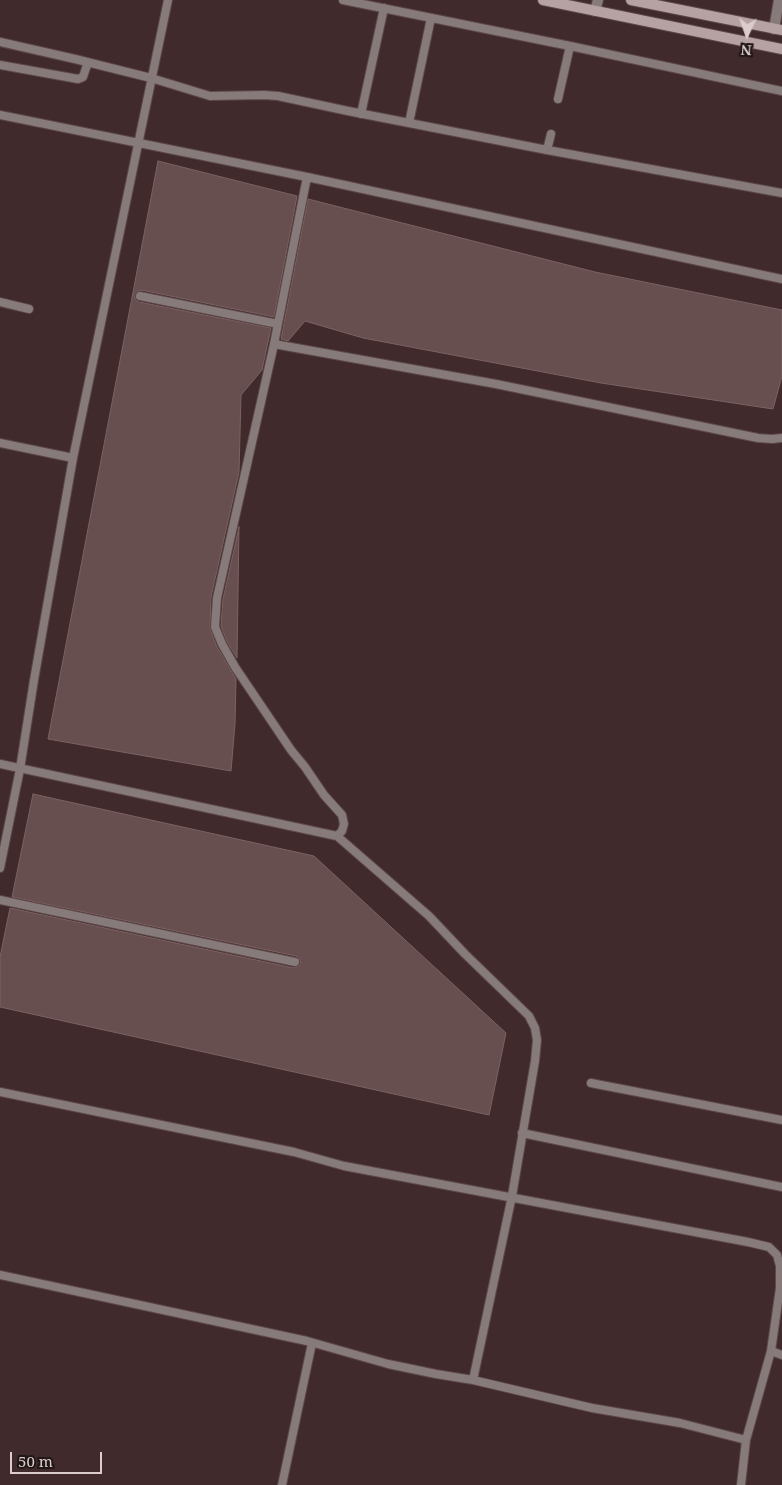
<!DOCTYPE html>
<html>
<head>
<meta charset="utf-8">
<style>
	body { margin:0 }
	#map { position:relative; width:782px; height:1485px; overflow:hidden; background:#412a2b; font-family:"Noto Serif",serif }
	canvas { display:block }
	.north { position:absolute; left:722px; top:10px; width:50px; height:50px; -webkit-text-stroke:4px #211616; paint-order:stroke; rotate:183deg; font-size:14px; font-weight:700; line-height:20px; text-align:center; color:#dccdcd }
	.north::after { content:''; display:block; margin:auto; width:18px; height:22px; background:#dccdcd; clip-path:polygon(50% 0,100% 100%,50% 72%,0 100%) }
	.scale { position:absolute; left:10px; top:1452px; width:92px; height:22px; box-sizing:border-box; border:2px solid #dccdcd; border-top:0; padding-left:6px; font-size:15px; line-height:18px; white-space:nowrap; color:#dccdcd; -webkit-text-stroke:4px #211616; paint-order:stroke }
</style>
</head>
<body>
<div id="map">
<canvas width="782" height="1485"></canvas>
<div class="north">N</div>
<div class="scale">50 m</div>
</div>
<script>
const context = document.querySelector('canvas').getContext('2d');
context.lineJoin = 'round';
function paint(path, color) {
  context.fillStyle = color;
  context.fill(path, 'evenodd');
}
function shape(rows) {
  const path = new Path2D();
  for (const r of rows) {
    path.moveTo(r[0], r[1]);
    for (let i = 2; i < r.length; i += 2) path.lineTo(r[i], r[i + 1]);
  }
  return path;
}
function stroke(path, color, width, dash) {
  context.strokeStyle = color;
  context.lineWidth = width;
  context.lineCap = dash ? 'butt' : 'round';
  context.setLineDash(dash || []);
  context.stroke(path);
}
const building = shape([
	[158,161,297,196,274,317,141,290,136,292,134,295,136,300,139,302,271,328,262,370,241,395,239,472,211,597,210,629,217,647,236,679,235,724,231,771,48,739,158,161],
	[308,199,595,272,782,310,782,376,773,409,601,383,363,338,305,321,288,341,281,339,308,199],
	[239,527,237,658,227,642,221,626,223,599,239,527],
	[33,794,314,856,506,1033,489,1115,0,1007,0,957,10,908,294,968,299,966,301,963,299,958,296,956,12,897,33,794]
]);
const lane = shape([
	[343,0,570,46,782,91],
	[0,42,75,59,151,78,210,96,264,95,278,96,348,111,547,150,782,193],
	[0,65,78,79,83,77,88,62],
	[558,99,570,46],
	[361,114,384,8],
	[0,115,307,177,782,279],
	[409,123,431,18],
	[547,150,551,134],
	[307,177,274,344,217,598,215,627,222,644,235,667,291,750,305,767,324,795,342,815,344,824,342,831,337,836],
	[140,296,278,324],
	[0,302,29,309],
	[274,344,496,384,758,438,772,439,782,438],
	[0,443,73,458],
	[0,764,337,836,429,916,465,954,529,1016,535,1028,537,1040,535,1061,512,1196,473,1380],
	[0,868,20,769,34,680,73,458,168,0],
	[0,900,295,962],
	[591,1083,782,1120],
	[0,1092,294,1152,344,1166,748,1242,769,1247,777,1255,780,1266,780,1288,771,1351,746,1440,741,1485],
	[522,1133,782,1187],
	[0,1275,307,1341,388,1364,436,1374,473,1380,592,1408,680,1423,746,1440],
	[771,1351,782,1355],
	[282,1485,312,1343]
]);
const street = shape([
	[595,11,598,0],
	[774,29,779,0]
]);
const secondary = shape([
	[543,0,782,49],
	[631,0,782,30]
]);
paint(building, '#674e4f');
stroke(building, '#7c6263', 1);
stroke(lane, '#5d4748', 10);
stroke(street, '#5d4748', 12);
stroke(secondary, '#5d4748', 12);
stroke(lane, '#867a7a', 8);
stroke(street, '#867a7a', 10);
stroke(secondary, '#b6a2a2', 10);
</script>
</body>
</html>
